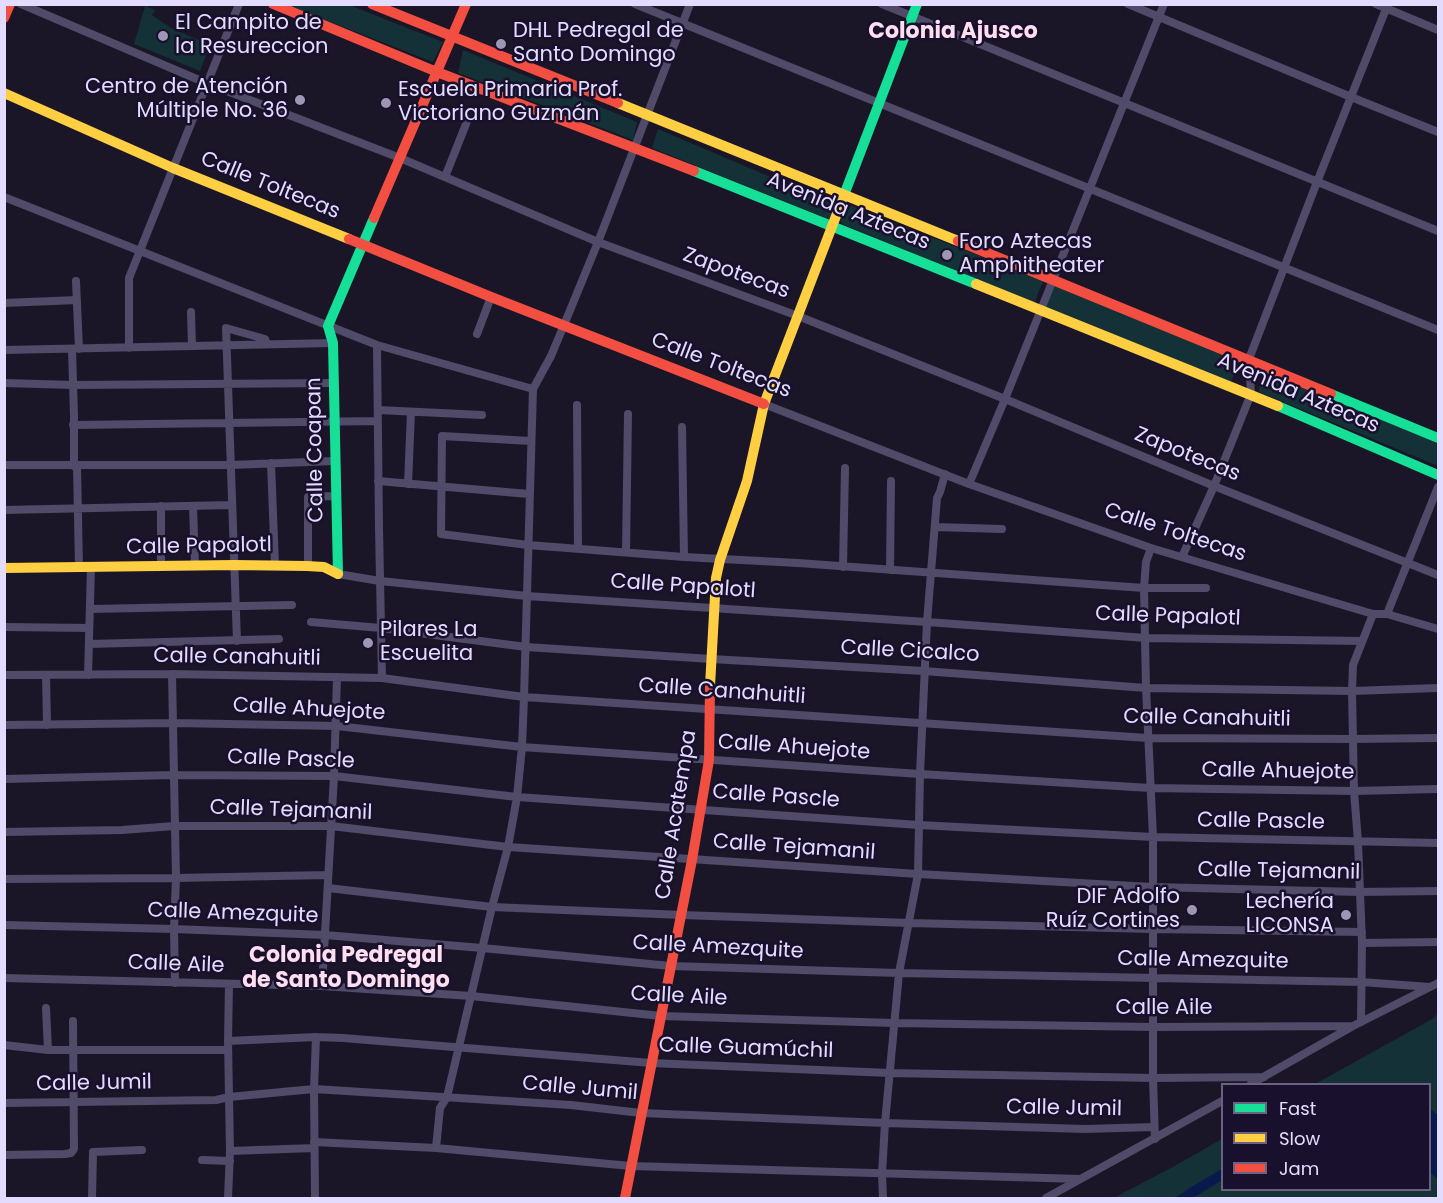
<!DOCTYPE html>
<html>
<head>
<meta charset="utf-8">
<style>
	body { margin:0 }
	#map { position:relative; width:1443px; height:1203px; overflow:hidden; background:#1b1627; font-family:Poppins,sans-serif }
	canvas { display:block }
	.frame { position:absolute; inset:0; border:6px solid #e4dcff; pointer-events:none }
	.legend { position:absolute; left:1221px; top:1083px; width:210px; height:108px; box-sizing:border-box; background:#18102d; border:2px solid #6a6281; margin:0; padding:8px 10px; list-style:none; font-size:18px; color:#e4dcff }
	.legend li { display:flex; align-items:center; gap:12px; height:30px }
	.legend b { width:30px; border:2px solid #6a6281 }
</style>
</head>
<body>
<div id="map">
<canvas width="1443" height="1203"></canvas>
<div class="frame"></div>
<ul class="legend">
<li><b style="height:8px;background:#16e098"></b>Fast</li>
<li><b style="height:8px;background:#ffcf43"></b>Slow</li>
<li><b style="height:8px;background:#f24e42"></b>Jam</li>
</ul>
</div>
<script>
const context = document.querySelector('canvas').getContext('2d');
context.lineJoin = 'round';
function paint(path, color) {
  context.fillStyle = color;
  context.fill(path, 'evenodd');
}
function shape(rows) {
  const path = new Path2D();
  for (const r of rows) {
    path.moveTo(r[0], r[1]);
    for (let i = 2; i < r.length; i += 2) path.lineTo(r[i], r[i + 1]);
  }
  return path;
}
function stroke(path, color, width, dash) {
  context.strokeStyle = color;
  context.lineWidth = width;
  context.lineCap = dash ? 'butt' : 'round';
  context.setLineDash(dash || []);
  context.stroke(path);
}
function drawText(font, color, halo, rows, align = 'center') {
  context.font = font + ' Poppins,sans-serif';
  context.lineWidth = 5;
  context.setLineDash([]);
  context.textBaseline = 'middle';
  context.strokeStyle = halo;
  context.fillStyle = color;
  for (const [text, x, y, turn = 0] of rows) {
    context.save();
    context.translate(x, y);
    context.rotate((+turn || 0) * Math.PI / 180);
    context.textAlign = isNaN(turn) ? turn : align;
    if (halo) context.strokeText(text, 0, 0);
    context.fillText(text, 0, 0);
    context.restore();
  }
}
const green = shape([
	[287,5,349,5,443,42,433,62],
	[145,6,155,10,152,15,171,28,210,45,200,71,134,44],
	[463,50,637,122,633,140,458,73],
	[658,129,836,205,833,221,652,148],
	[849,205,1044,281,1039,290,1035,303,842,224,838,212],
	[1055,284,1239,362,1231,382,1045,307],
	[1267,372,1438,443,1438,466,1259,392,1260,381],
	[1438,1013,1438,1198,1115,1198,1123,1193,1171,1168,1222,1139,1222,1190,1430,1190,1430,1084,1315,1084,1434,1018]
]);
const water = shape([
	[1430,1109,1438,1115,1438,1179,1430,1173],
	[1222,1169,1222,1180,1193,1198,1175,1198,1193,1186]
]);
const street = shape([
	[21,4,206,83,400,158,598,242,798,316,1005,399,1214,486,1438,575],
	[635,4,1438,330],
	[882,4,1438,231],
	[1128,4,1351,97,1438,132],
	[1376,4,1438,30],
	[445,177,468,119],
	[4,197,377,345,533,389],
	[76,281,79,349],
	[4,303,77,300],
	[191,312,192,346],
	[477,334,491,297],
	[377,345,379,528,382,678],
	[129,348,129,278,239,4],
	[72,349,74,416,74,466],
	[4,350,333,343],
	[4,383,74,385,334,383],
	[764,404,969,484,1151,548,1373,614,1387,614,1438,629],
	[577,405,578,548],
	[378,410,482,415],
	[73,425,378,421],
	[682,427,684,557],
	[531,441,442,436,441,534,528,545,684,557,798,563,1144,588,1206,588],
	[271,463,275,565],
	[4,465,230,465,335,461],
	[77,466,79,568],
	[378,481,529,494],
	[408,484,411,412],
	[969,484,1005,399,1164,4],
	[161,506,161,566],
	[193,506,195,566],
	[4,510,231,505],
	[935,527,1002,529],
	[1151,548,1146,562,1144,588,1146,688,1153,837,1153,1078,1155,1139],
	[626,552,628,414],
	[1182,557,1214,486,1251,394,1249,359,1317,182,1388,4],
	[308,566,308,497,336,496],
	[843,567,845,468],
	[890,570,891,481],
	[338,574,380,581,527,596,927,622,1146,638,1362,641],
	[90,609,292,605],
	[1387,614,1438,487],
	[311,622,381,628,526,647,711,659,924,671,1146,688,1352,691,1438,688],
	[4,627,89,628],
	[237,641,226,328,265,339,267,344],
	[89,644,279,639],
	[172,674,176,878,174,929,175,983],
	[4,675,172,674,382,678,524,697,1148,738,1352,739,1438,738],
	[46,675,47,725],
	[88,675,91,567],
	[4,725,174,723,337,726,522,747,920,774,1150,788,1354,791,1438,789],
	[4,779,174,775,334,776,517,797,919,825,1153,837,1438,843],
	[4,832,122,830,174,826,331,826,508,847,918,874,1152,887,1360,892,1438,891],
	[4,879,176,878,328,875],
	[328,888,492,907,682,915,909,923,1153,929,1362,932],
	[4,925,174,929,325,935,482,948,671,966,899,973,1361,982,1430,987],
	[1362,943,1438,942],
	[4,978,322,986,471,996,661,1016,894,1023,1153,1027,1353,1026],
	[322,986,334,776,337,677],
	[46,1008,48,1050],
	[1361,1022,1362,943,1358,842,1354,791,1352,691,1353,665,1373,614],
	[228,1041,316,1037,343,1038,651,1063,890,1073,1153,1078,1264,1077],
	[4,1045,48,1050,228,1050],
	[1251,1084,1353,1026,1438,983],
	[4,1103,216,1100,229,1097,314,1089,571,1105,641,1113,885,1123,1085,1129,1154,1127],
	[314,1142,436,1148,631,1166,1080,1179],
	[436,1148,440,1108,447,1097,492,907,508,847,517,797,522,747,524,697,533,389,551,356,564,325,598,242,690,4],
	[230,1151,314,1148],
	[4,1155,65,1154,71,1153,74,1149,73,1021],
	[202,1160,230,1161],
	[92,1198,93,1152,142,1150],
	[228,1198,230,1151,228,1041,229,984],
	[315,1198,314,1089,316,1037],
	[883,1198,882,1174,885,1123,899,973,918,874,920,774,927,622,937,498,940,492,945,474],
	[1046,1198,1222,1101]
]);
const fast = shape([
	[694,171,976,284],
	[841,203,917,4],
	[1331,394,1438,438],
	[1278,406,1438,475],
	[338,574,333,343,328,326,374,218]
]);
const slow = shape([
	[4,93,173,168,349,239],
	[618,103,958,241],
	[976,284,1278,406],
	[4,568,234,565,307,566,324,567,338,574],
	[710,686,716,578,720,560,747,481,764,404,841,203]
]);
const jam = shape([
	[273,4,437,72,694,171],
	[372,4,618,103],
	[4,18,10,4],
	[374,218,466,4],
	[349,239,491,297,764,404],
	[958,241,1331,394],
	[625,1198,692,860,709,760,710,686]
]);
const markers = [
	[163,36,6,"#9e97b3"],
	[501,44,6,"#9e97b3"],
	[300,100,6,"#9e97b3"],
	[386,103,6,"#9e97b3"],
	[947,255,6,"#9e97b3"],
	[368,643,6,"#9e97b3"],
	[1192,910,6,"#9e97b3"],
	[1346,915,6,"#9e97b3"]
];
const poiNames = [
	["El Campito de",175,24],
	["la Resureccion",175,48],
	["DHL Pedregal de",513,32],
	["Santo Domingo",513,56],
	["Centro de Atención",288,88,"right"],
	["Múltiple No. 36",288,112,"right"],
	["Escuela Primaria Prof.",398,91],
	["Victoriano Guzmán",398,115],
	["Foro Aztecas",959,243],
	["Amphitheater",959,267],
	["Pilares La",380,631],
	["Escuelita",380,655],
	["DIF Adolfo",1180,898,"right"],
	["Ruíz Cortines",1180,922,"right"],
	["Lechería",1334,903,"right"],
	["LICONSA",1334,927,"right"]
];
const streetNames = [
	["Calle Toltecas",270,186,22],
	["Avenida Aztecas",848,212,22],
	["Zapotecas",736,274,20],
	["Calle Toltecas",721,366,21],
	["Avenida Aztecas",1298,394,23],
	["Calle Coapan",316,450,-91],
	["Zapotecas",1187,455,22],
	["Calle Toltecas",1175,533,18],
	["Calle Papalotl",199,547,-1],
	["Calle Papalotl",683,587,4],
	["Calle Papalotl",1168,617,2],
	["Calle Cicalco",910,652,3],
	["Calle Canahuitli",237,658,1],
	["Calle Canahuitli",722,692,4],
	["Calle Ahuejote",309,710,3],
	["Calle Canahuitli",1207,719,1],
	["Calle Ahuejote",794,748,4],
	["Calle Pascle",291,760,2],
	["Calle Ahuejote",1278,772,1],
	["Calle Pascle",776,797,4],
	["Calle Tejamanil",291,811,2],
	["Calle Acatempa",677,815,-81],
	["Calle Pascle",1261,822,1],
	["Calle Tejamanil",794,848,4],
	["Calle Tejamanil",1279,872,1],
	["Calle Amezquite",233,914,2],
	["Calle Amezquite",718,948,3],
	["Calle Amezquite",1203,961,1],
	["Calle Aile",176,965,2],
	["Calle Aile",679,997,3],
	["Calle Aile",1164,1009],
	["Calle Guamúchil",746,1049,2],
	["Calle Jumil",94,1084,-1],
	["Calle Jumil",580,1089,5],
	["Calle Jumil",1064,1109,1]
];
const neighbourhoodNames = [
	["Colonia Ajusco",953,32],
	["Colonia Pedregal",346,956],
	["de Santo Domingo",346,981]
];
paint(green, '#133136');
paint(water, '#09194b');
stroke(street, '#504b68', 8);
stroke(fast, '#16e098', 10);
stroke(slow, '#ffcf43', 10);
stroke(jam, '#f24e42', 10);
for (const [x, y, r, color] of markers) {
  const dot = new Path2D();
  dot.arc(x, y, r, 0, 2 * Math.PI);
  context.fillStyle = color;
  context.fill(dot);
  stroke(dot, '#18102d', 2);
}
drawText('21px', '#e4dcff', '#18102d', poiNames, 'left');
drawText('21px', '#e4dcff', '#18102d', streetNames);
drawText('bold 22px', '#ffdeef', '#18102d', neighbourhoodNames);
</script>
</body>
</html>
